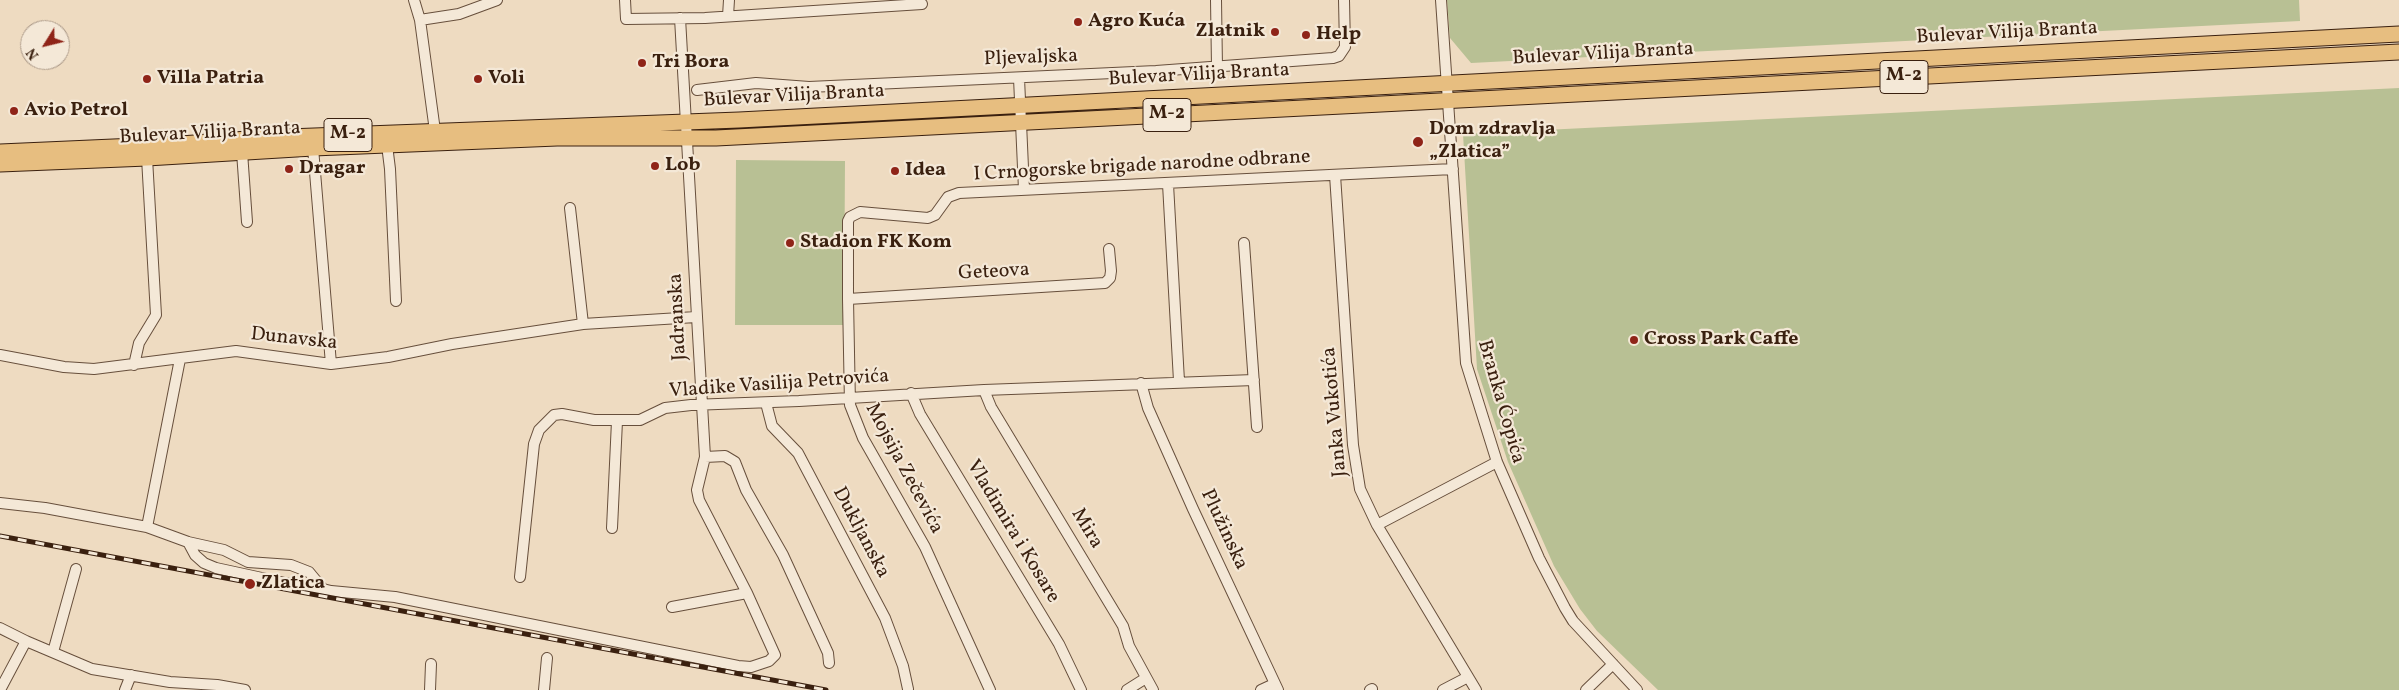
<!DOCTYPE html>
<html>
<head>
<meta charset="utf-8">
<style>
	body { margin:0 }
	#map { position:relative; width:2399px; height:690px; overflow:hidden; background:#eedbc1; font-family:Vollkorn,serif }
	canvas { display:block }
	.north { position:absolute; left:20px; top:20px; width:50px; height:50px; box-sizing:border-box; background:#f4e8d7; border:1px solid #aa9887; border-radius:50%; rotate:234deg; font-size:14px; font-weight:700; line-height:20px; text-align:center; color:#3a200f }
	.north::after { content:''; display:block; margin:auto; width:18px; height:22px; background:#8f2418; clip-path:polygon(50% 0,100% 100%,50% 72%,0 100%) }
</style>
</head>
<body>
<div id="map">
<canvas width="2399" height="690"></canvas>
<div class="north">N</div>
</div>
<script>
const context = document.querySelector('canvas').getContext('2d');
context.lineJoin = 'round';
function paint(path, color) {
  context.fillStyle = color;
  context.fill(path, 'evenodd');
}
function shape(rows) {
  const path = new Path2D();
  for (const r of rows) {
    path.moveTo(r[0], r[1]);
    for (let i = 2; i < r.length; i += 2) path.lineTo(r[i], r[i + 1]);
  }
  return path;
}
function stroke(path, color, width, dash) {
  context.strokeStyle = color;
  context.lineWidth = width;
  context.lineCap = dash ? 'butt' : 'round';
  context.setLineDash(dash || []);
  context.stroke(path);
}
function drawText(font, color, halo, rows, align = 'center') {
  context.font = font + ' Vollkorn,serif';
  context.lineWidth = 4.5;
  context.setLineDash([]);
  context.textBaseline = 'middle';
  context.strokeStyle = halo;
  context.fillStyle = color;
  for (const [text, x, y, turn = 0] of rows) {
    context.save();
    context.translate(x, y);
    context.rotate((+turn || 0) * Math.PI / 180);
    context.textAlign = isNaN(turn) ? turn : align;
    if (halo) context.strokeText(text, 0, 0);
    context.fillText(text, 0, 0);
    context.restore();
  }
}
const green = shape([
	[1447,0,2299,0,2300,21,1471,63,1450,38],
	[2399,88,2399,690,1658,690,1597,631,1580,609,1554,566,1508,462,1477,369,1463,134],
	[736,160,845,161,844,325,735,325]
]);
const street = shape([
	[414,0,420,20,435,131],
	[625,0,626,19,705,18,922,4],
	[1216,0,1217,67],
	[1441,0,1466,363,1497,462,1539,558,1565,608,1573,621,1637,690],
	[728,16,729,0],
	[420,20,459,14,497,0],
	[1019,78,1024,190],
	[697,90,756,83,809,87,1156,71,1333,58,1339,56,1345,47,1344,0],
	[387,145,390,169,396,301],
	[313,148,331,364],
	[242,152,247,222],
	[1335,175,1353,445,1360,489,1377,525,1476,690],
	[1168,184,1179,381],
	[570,208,583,324],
	[1244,243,1257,427],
	[848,299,1105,283,1110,278,1111,271,1109,249],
	[0,355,64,367,94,369,236,351,331,364,388,357,452,344,583,324,696,317],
	[134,365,139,343,156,315,147,158],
	[1141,383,1148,408,1193,509,1278,690],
	[984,390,991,407,1123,626,1129,646,1153,690],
	[911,393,920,414,1059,644,1081,690],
	[766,403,772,426,798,453,885,618,903,666,908,689],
	[705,457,725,456,735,462,746,490,783,555,823,642,828,653,829,663],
	[0,503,45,508,147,527,188,542,224,550,248,562,291,565,309,572,323,589,331,591,395,597,738,666,751,667,769,661,775,655,747,593,699,500,697,490,705,457,680,18],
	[1377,525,1497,462],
	[147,527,180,359],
	[612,528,617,421],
	[188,542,195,555,204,563,216,568,285,583,323,589],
	[520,577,534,444,539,430,554,415,562,414,594,420,640,420,665,408,691,405,799,401,984,390,1254,380],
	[672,607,747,593],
	[0,628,26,641,92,669,170,682,217,685,245,690],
	[53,652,76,569],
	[0,690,26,641],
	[125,690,131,675],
	[430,690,431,664],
	[544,690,547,658],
	[990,690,925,547,863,438,850,405,848,299,848,221,850,217,860,212,928,218,935,215,948,197,959,193,1453,169],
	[1127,690,1146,678],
	[1261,690,1274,684],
	[1370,690,1372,689],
	[1443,690,1468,677],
	[1586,690,1613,664]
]);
const primary = shape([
	[0,152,181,144,261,138,739,120,2399,34],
	[0,164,147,158,313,148,557,138,716,138,2399,52]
]);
const rail = shape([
	[0,536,826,690]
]);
const markers = [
	[1078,22,5,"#8f2418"],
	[1275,32,5,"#8f2418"],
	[1306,35,5,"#8f2418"],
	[642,63,5,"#8f2418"],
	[147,79,5,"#8f2418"],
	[478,79,5,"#8f2418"],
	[14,111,5,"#8f2418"],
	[1418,142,6,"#8f2418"],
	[655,166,5,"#8f2418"],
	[289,169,5,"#8f2418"],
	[895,171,5,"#8f2418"],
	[790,243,5,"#8f2418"],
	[1634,340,5,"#8f2418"],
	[250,584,6,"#8f2418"]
];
const shields = [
	[1904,77,48],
	[1167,115,48],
	[348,135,48]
];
const shieldNames = [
	["M-2",1904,77],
	["M-2",1167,115],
	["M-2",348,135]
];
const poiNames = [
	["Agro Kuća",1088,22],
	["Zlatnik",1265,32,"right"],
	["Help",1316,35],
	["Tri Bora",652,63],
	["Villa Patria",157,79],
	["Voli",488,79],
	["Avio Petrol",24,111],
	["Dom zdravlja",1429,130],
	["„Zlatica”",1429,153],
	["Lob",665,166],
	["Dragar",299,169],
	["Idea",905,171],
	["Stadion FK Kom",800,243],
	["Cross Park Caffe",1644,340],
	["Zlatica",261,584]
];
const streetNames = [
	["Bulevar Vilija Branta",2007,34,-3],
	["Bulevar Vilija Branta",1603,55,-3],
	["Pljevaljska",1031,59,-2],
	["Bulevar Vilija Branta",1199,76,-3],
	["Bulevar Vilija Branta",794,97,-3],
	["Bulevar Vilija Branta",210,134,-3],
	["I Crnogorske brigade narodne odbrane",1142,167,-3],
	["Geteova",994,273,-3],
	["Jadranska",679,317,-93],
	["Dunavska",294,340,6],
	["Vladike Vasilija Petrovića",779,385,-4],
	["Branka Ćopića",1500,402,74],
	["Janka Vukotića",1336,412,-95],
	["Mojsija Zečevića",903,469,62],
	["Mira",1086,529,59],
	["Plužinska",1223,530,65],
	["Vladimira i Kosare",1012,532,59],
	["Dukljanska",860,533,62]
];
paint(green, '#b8c094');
stroke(street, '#674f3c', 12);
stroke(primary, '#3a200f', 17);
stroke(street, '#f4e8d7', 10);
stroke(primary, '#e7be80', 15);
stroke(rail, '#3a200f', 5);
stroke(rail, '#f4e8d7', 3, [9]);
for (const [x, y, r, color] of markers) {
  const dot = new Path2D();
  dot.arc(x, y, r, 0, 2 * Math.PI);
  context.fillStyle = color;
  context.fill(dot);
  stroke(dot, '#f4e8d7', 2);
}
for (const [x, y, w] of shields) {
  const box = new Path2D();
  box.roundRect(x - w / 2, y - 16.5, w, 33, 4);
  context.fillStyle = '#f4e8d7';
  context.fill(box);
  stroke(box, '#3a200f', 1);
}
drawText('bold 19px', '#3a200f', null, shieldNames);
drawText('bold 20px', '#3a200f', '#f4e8d7', poiNames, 'left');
drawText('20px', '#3a200f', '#f4e8d7', streetNames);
</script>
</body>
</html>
